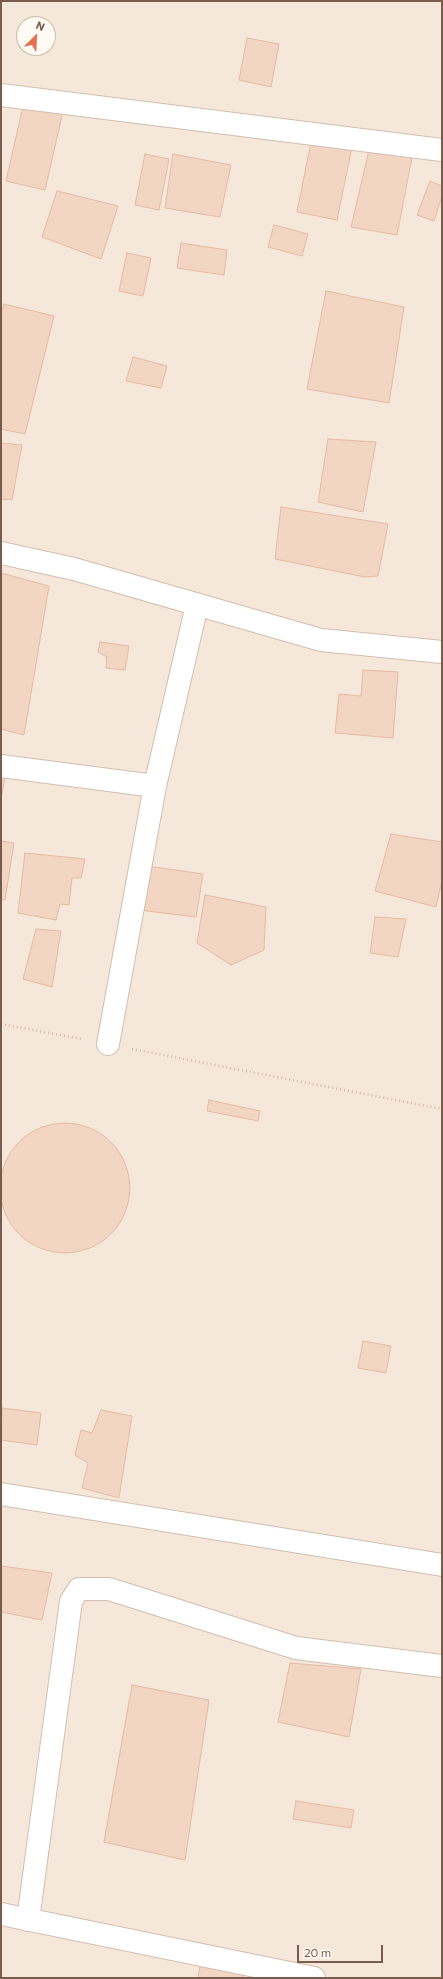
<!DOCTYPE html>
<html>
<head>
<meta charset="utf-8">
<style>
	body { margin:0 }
	#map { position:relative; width:443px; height:1979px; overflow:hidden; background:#fdf6ec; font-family:Commissioner,sans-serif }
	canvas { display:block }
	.frame { position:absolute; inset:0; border:2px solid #7a5c4d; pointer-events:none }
	.north { position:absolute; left:16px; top:16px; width:40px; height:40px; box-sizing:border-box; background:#fffaf3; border:1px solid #cabbb1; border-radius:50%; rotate:24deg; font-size:11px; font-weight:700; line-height:16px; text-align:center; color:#7a5c4d }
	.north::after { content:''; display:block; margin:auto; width:14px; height:18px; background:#e76f51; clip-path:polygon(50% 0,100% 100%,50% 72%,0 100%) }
	.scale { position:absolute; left:297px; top:1945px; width:86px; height:18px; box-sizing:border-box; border:2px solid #7a5c4d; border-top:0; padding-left:5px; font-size:12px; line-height:14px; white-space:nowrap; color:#7a5c4d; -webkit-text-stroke:3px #fffaf3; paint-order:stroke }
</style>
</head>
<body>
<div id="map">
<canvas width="443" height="1979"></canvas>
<div class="frame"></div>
<div class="north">N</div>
<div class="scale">20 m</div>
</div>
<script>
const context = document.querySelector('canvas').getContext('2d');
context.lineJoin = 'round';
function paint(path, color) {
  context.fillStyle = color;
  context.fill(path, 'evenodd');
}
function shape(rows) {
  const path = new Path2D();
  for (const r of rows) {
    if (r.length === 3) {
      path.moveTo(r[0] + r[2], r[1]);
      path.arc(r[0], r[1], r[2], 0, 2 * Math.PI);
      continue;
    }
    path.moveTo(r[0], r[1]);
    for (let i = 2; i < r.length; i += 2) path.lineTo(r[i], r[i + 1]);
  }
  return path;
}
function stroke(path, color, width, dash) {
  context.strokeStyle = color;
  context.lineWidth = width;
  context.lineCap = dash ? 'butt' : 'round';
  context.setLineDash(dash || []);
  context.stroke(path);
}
const residential = shape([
	[1,1,442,1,442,1978,1,1978],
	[24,24,48,24,48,48,24,48]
]);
const building = shape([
	[247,38,279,44,271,87,239,80,247,38],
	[23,106,64,107,45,190,6,181,23,106],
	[311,142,352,147,337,220,297,212,311,142],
	[370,146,413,152,397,235,351,227,370,146],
	[145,154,169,159,159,210,135,205,145,154],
	[173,154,231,165,220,217,165,208,173,154],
	[430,181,442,186,442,196,434,221,417,215,430,181],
	[57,191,118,206,101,259,42,237,57,191],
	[274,225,308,234,302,256,268,247,274,225],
	[181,243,227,250,224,275,177,268,181,243],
	[127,253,151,258,143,296,119,291,127,253],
	[326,291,404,307,389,403,307,389,326,291],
	[4,304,54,316,25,434,1,429,1,315,4,304],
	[133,357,167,366,161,388,126,381,133,357],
	[328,439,376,442,363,512,318,502,328,439],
	[1,443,22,445,12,500,1,499,1,443],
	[281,507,388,524,378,576,365,577,275,559,281,507],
	[1,573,49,586,24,735,1,729,1,573],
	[100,642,129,646,125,670,106,668,107,657,98,652,100,642],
	[363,670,398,672,393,738,335,733,339,694,361,696,363,670],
	[1,775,5,776,1,800,1,775],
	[391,834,442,842,442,880,436,907,375,891,391,834],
	[1,841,14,843,5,900,1,899,1,841],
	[25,853,85,859,81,878,72,878,69,905,60,904,56,920,18,913,25,853],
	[147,866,203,874,196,917,139,910,147,866],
	[205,895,266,907,264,950,231,965,197,943,205,895],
	[375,917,406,919,398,957,370,953,375,917],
	[36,929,61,931,52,987,23,979,36,929],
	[209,1100,260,1111,258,1121,207,1111,209,1100],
	[65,1188,65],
	[363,1341,391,1346,386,1373,358,1368,363,1341],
	[2,1408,41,1413,37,1445,1,1440,2,1408],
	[101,1410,132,1416,119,1498,82,1488,88,1463,75,1455,81,1430,92,1433,101,1410],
	[1,1566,52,1573,42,1620,1,1612,1,1566],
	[290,1663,361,1669,349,1737,278,1722,290,1663],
	[132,1685,209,1700,185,1860,104,1842,132,1685],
	[296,1801,354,1810,351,1828,293,1819,296,1801],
	[200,1966,244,1971,243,1978,198,1978,200,1966]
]);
const path = shape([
	[1,1024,82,1039],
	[132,1049,442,1109]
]);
const minor = shape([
	[1,95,442,150],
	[1,553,74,569,321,640,442,652],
	[1,766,155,786],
	[108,1044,155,786,197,605],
	[1,1494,442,1565],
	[1,1914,314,1978],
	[28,1920,71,1601,79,1589,109,1589,296,1648,442,1666]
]);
paint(residential, '#f5e8da');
paint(building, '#f3d5c3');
stroke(building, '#e6bba3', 1);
stroke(minor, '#d1beb0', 24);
stroke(path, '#d9b8a5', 2.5, [1, 3]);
stroke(minor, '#fff', 22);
</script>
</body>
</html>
